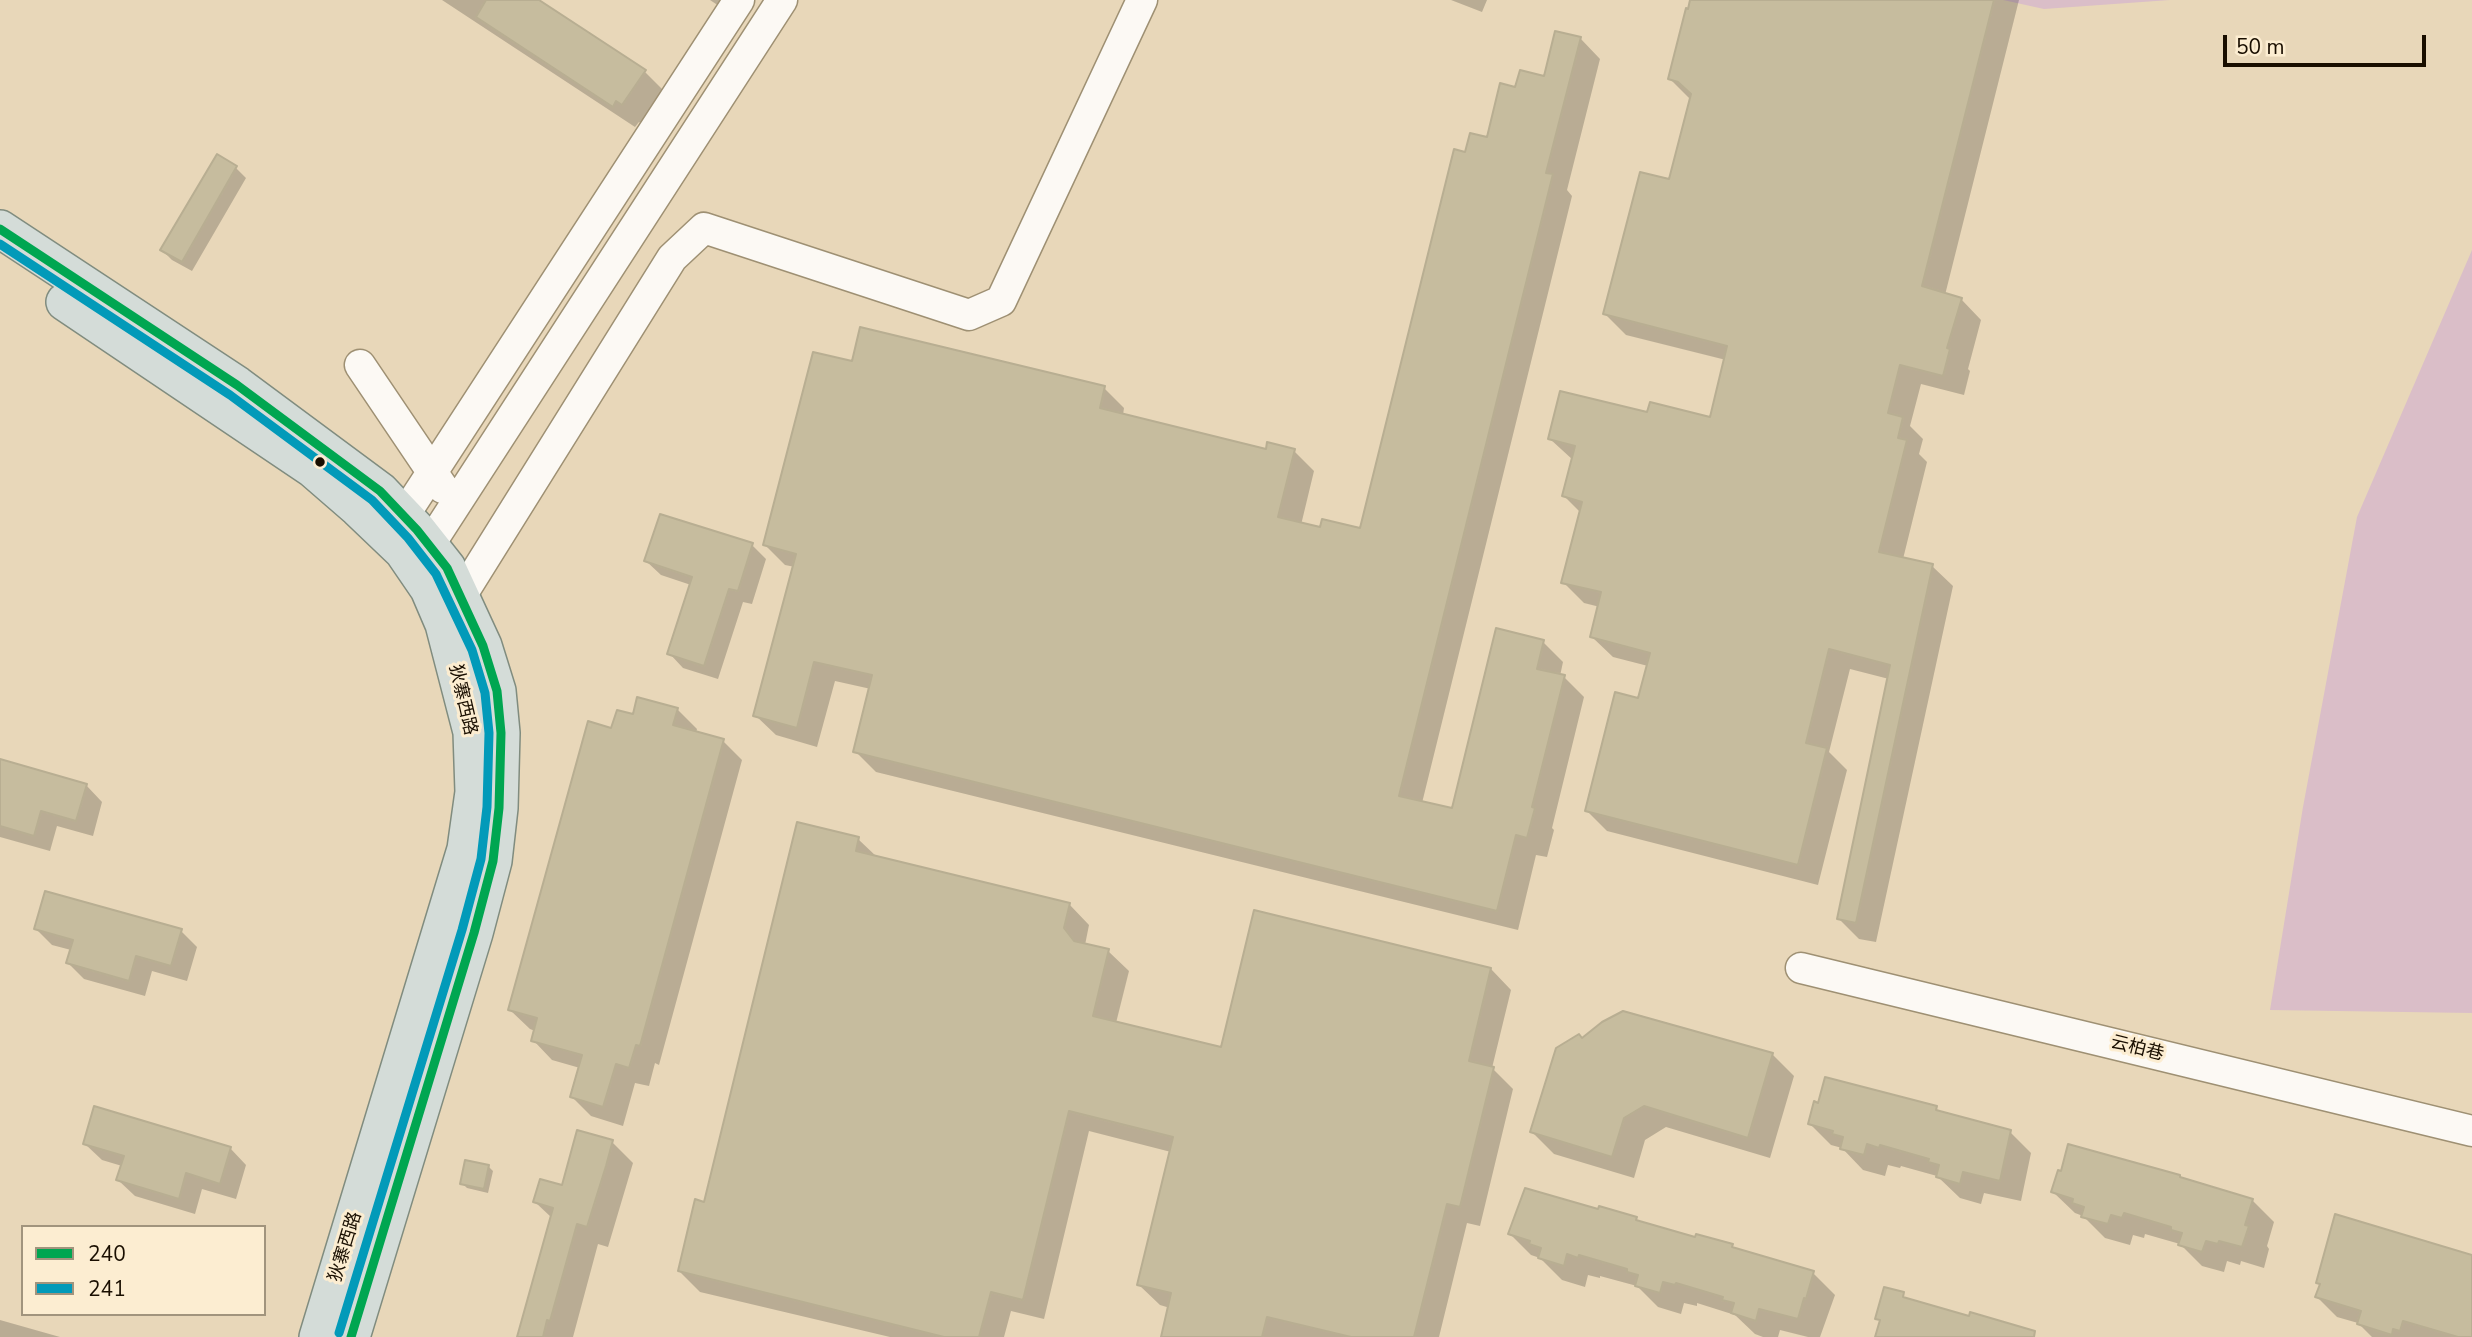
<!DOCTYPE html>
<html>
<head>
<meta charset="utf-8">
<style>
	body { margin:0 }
	#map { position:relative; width:2472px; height:1337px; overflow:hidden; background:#e8d7b9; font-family:"Nunito Sans",sans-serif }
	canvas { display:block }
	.legend { position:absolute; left:21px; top:1225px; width:245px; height:91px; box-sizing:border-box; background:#fcedd1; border:2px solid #a1947d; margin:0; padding:9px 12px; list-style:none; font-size:21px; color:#190e00 }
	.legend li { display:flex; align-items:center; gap:14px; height:35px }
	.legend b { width:35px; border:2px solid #a1947d }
	.scale { position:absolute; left:2223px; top:35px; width:203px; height:32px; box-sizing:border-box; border:4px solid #190e00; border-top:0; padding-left:9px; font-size:21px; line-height:24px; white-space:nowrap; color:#190e00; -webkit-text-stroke:5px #fcedd1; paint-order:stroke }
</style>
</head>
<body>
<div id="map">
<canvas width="2472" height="1337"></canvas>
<ul class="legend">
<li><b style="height:9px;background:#00a651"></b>240</li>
<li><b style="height:9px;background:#029ab9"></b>241</li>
</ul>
<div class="scale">50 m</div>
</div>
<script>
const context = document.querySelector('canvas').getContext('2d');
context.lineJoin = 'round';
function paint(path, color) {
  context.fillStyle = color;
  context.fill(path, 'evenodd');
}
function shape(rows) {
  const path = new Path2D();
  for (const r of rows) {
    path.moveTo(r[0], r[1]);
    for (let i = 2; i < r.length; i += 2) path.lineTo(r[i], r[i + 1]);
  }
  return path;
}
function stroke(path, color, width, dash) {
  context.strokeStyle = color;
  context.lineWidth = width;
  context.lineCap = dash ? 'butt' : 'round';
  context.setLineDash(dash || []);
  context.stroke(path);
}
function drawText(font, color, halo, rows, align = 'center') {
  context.font = font + ' "Nunito Sans","Noto Sans SC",sans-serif';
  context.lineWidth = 6;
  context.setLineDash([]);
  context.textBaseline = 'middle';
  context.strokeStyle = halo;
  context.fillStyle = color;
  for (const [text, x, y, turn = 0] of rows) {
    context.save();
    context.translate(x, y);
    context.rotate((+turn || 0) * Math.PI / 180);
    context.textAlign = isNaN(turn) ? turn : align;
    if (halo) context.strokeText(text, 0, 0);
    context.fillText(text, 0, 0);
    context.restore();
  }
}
const green = shape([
	[2003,0,2170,0,2044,9],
	[2472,250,2472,1013,2270,1010,2303,807,2357,517]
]);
const shadow = shape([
	[442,0,536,0,644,71,666,93,644,126,639,122,635,127],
	[710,0,723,0,719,6],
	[1451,0,1487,0,1482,12],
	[1691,0,2019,0,1945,295,1961,299,1981,320,1968,369,1970,371,1964,395,1921,384,1910,426,1923,439,1919,454,1927,462,1903,559,1932,566,1953,586,1876,942,1859,939,1838,918,1889,679,1850,669,1829,752,1847,770,1818,885,1607,831,1587,811,1640,700,1648,666,1613,657,1592,637,1600,607,1584,603,1563,582,1581,513,1564,496,1573,460,1550,439,1648,414,1711,419,1726,360,1626,335,1605,314,1670,181,1691,100,1670,79],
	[1580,38,1600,59,1567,190,1572,196,1422,803,1453,811,1543,642,1563,662,1560,676,1564,677,1584,697,1552,828,1554,830,1547,857,1536,855,1518,930,876,772,855,751,871,689,835,681,817,747,776,735,755,715,795,567,785,565,765,545,853,363,1104,388,1124,408,1123,415,1267,451,1294,451,1314,471,1301,525,1321,529,1361,531,1467,154,1488,139,1517,89,1545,78],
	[217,157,236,168,246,178,192,271,172,260,162,250],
	[752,545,766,559,752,604,743,602,718,679,683,668,669,653,691,585,661,575,646,561],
	[677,709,697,729,696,733,723,741,742,760,659,1065,655,1063,649,1086,635,1083,623,1126,591,1116,572,1097,580,1068,552,1060,533,1040,535,1031,530,1029,510,1010,613,730,634,716],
	[0,761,86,785,102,802,93,836,57,826,50,851,0,837],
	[858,839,877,857,1069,904,1089,925,1085,945,1108,951,1129,971,1116,1023,1222,1049,1491,969,1511,990,1492,1068,1513,1089,1480,1226,1467,1223,1439,1337,1163,1337,1170,1308,1160,1305,1139,1285,1171,1152,1089,1131,1044,1319,1011,1311,1004,1337,890,1337,700,1292,679,1271],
	[36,929,181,931,197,947,187,981,152,971,145,996,84,979,68,963,71,950,52,945],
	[1583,1040,1772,1054,1794,1076,1770,1158,1666,1127,1645,1140,1634,1178,1554,1154,1532,1132],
	[1936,1108,1941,1113,2010,1132,2031,1153,2021,1201,1984,1193,1981,1204,1960,1198,1937,1176,1901,1166,1900,1168,1888,1165,1885,1176,1863,1170,1842,1148,1831,1145,1810,1124],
	[612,1142,633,1163,608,1247,598,1244,573,1337,519,1337,552,1218,535,1202,563,1187],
	[85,1144,230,1148,246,1165,236,1199,202,1189,195,1214,135,1196,118,1180,122,1166,102,1160],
	[488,1166,493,1171,488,1193,467,1188,462,1183],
	[2183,1180,2252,1200,2274,1222,2267,1246,2269,1249,2264,1268,2241,1261,2240,1265,2227,1261,2224,1272,2202,1266,2180,1244,2145,1234,2144,1238,2133,1235,2130,1245,2105,1238,2083,1216,2075,1213,2053,1192],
	[1599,1211,1636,1218,1640,1223,1696,1239,1732,1246,1736,1250,1813,1273,1835,1295,1820,1337,1808,1337,1780,1330,1778,1337,1763,1337,1755,1334,1735,1315,1697,1303,1697,1306,1684,1303,1681,1314,1658,1307,1637,1286,1600,1276,1600,1278,1588,1275,1585,1287,1562,1280,1540,1258,1531,1255,1510,1234],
	[2472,1256,2472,1337,2372,1337,2358,1323,2337,1317,2317,1297],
	[0,1320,60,1337,0,1337]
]);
const building = shape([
	[486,0,539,0,646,70,622,105,616,101,613,107,476,17,486,0],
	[1690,0,1994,0,1922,286,1962,298,1947,348,1950,349,1943,376,1900,365,1888,413,1903,417,1898,438,1907,440,1879,552,1933,564,1856,923,1837,919,1890,665,1829,649,1806,743,1827,748,1798,865,1585,811,1615,692,1638,698,1650,653,1590,637,1601,592,1561,583,1582,502,1562,496,1575,446,1548,439,1560,391,1647,412,1650,402,1710,417,1727,346,1603,314,1640,172,1669,179,1691,94,1678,82,1668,79,1686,8,1688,9,1690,0],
	[1555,31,1581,37,1546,173,1553,174,1399,796,1452,808,1496,628,1544,640,1537,669,1565,675,1532,807,1535,808,1527,838,1516,835,1497,911,853,752,872,675,814,662,797,728,753,716,796,554,763,545,813,352,852,361,860,327,1105,386,1100,408,1266,449,1267,442,1295,449,1278,517,1320,527,1322,519,1360,528,1454,149,1465,152,1470,133,1487,137,1500,83,1515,87,1520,70,1544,76,1555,31],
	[217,154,237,166,182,262,160,250,217,154],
	[660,514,753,543,738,591,729,589,704,666,667,654,692,577,644,561,660,514],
	[637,697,678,708,673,725,724,739,640,1046,636,1045,629,1068,616,1064,603,1107,570,1097,582,1055,531,1041,537,1018,508,1010,588,721,611,728,617,710,633,714,637,697],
	[0,759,87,784,76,821,41,811,34,836,0,826,0,759],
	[797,822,859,837,856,851,1070,903,1064,928,1074,941,1109,949,1093,1016,1221,1047,1254,910,1491,968,1469,1061,1494,1067,1460,1207,1447,1204,1414,1337,1351,1337,1267,1317,1262,1337,1161,1337,1171,1293,1137,1285,1173,1137,1069,1111,1023,1300,991,1292,979,1337,944,1337,678,1271,695,1199,704,1202,797,822],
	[45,891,182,929,171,966,136,956,129,981,66,963,73,940,34,929,45,891],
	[1623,1011,1773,1053,1748,1138,1644,1106,1624,1118,1612,1157,1530,1132,1556,1048,1579,1034,1582,1038,1602,1022,1623,1011],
	[1825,1077,1937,1106,1936,1110,2011,1130,2000,1181,1963,1172,1960,1184,1936,1177,1939,1165,1928,1162,1929,1159,1880,1145,1879,1148,1867,1144,1864,1155,1840,1149,1843,1137,1832,1134,1833,1131,1808,1124,1814,1101,1818,1103,1825,1077],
	[94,1106,231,1147,220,1184,186,1173,179,1199,116,1180,124,1156,83,1144,94,1106],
	[577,1130,613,1140,606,1166,587,1227,577,1224,550,1321,547,1320,543,1337,517,1337,553,1208,533,1202,540,1179,562,1185,577,1130],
	[2068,1144,2180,1175,2180,1177,2253,1199,2245,1225,2249,1226,2242,1247,2219,1241,2218,1244,2206,1241,2202,1252,2178,1245,2182,1233,2171,1230,2171,1227,2124,1213,2122,1218,2111,1215,2108,1224,2081,1217,2084,1207,2072,1203,2073,1199,2051,1192,2058,1170,2061,1171,2068,1144],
	[465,1160,489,1165,484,1189,460,1184,465,1160],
	[1525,1188,1598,1209,1599,1206,1637,1217,1636,1220,1695,1237,1696,1234,1733,1244,1732,1247,1814,1271,1806,1299,1804,1298,1798,1319,1759,1309,1756,1321,1731,1313,1734,1303,1722,1300,1723,1297,1676,1283,1675,1285,1663,1282,1660,1293,1635,1286,1638,1275,1627,1272,1627,1269,1579,1255,1578,1258,1567,1254,1564,1266,1538,1258,1541,1248,1529,1244,1530,1241,1508,1234,1525,1188],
	[2335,1214,2472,1255,2472,1337,2458,1337,2403,1321,2400,1331,2393,1329,2392,1335,2357,1324,2361,1311,2315,1297,2320,1284,2316,1283,2335,1214],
	[1884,1287,1904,1292,1903,1297,1969,1316,1970,1312,2035,1331,2034,1337,1875,1337,1880,1320,1875,1319,1884,1287]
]);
const minor = shape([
	[360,365,443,488],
	[392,534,739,0],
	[417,564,782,0],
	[451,612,672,258,704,228,969,315,1001,301,1142,0],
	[1801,968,2472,1131]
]);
const major = shape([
	[0,229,237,385,380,491,417,530,447,568,483,646,497,691,501,733,499,808,493,861,474,933,351,1337],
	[65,302,313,469,358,508,403,551,429,589,444,624,472,732,474,792,466,849,318,1337]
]);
const bus1 = shape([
	[0,229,237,385,380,491,417,530,447,568,483,646,497,691,501,733,499,808,493,861,474,933,351,1337]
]);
const bus2 = shape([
	[0,244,230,395,372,500,408,538,436,574,472,650,485,693,489,733,487,807,481,859,462,930,339,1333]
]);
const markers = [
	[320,462,6,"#190e00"]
];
const streetNames = [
	["狄寨西路",462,700,77],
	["云柏巷",2137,1049,14],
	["狄寨西路",346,1247,-73]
];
paint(green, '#dabec8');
paint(shadow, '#0003');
paint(building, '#c6bc9e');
stroke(building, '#b8ae92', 2);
stroke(minor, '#9e9073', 33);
stroke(major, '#808c7f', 40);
stroke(minor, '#fcf9f4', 30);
stroke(major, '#d4dcd8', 37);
stroke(bus1, '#00a651', 9);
stroke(bus2, '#029ab9', 9);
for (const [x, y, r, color] of markers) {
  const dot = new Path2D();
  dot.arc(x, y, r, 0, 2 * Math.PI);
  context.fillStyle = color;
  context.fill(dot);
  stroke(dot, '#fcedd1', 2.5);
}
drawText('18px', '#190e00', '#fcedd1', streetNames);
</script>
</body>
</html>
